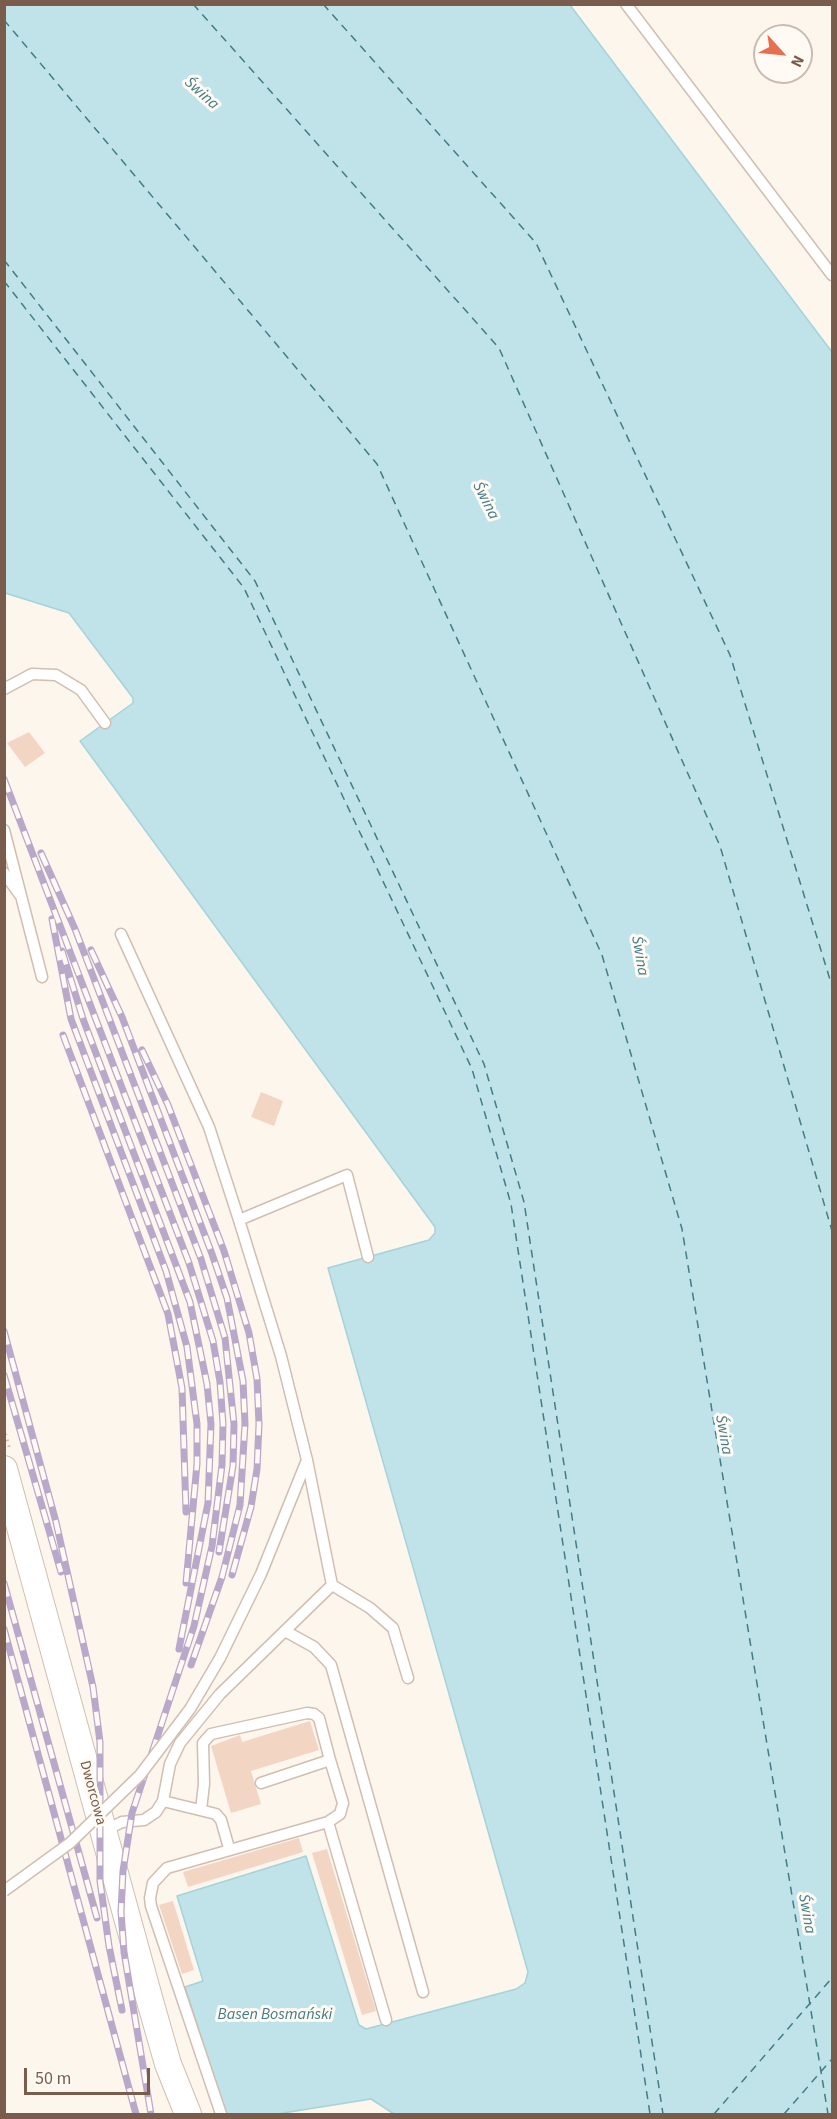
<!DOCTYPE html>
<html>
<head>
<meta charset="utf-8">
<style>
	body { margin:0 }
	#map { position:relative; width:837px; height:2119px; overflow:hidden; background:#fdf6ec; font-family:"Source Sans 3",sans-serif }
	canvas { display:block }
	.frame { position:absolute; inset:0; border:6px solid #7a5c4d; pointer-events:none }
	.north { position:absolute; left:753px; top:24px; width:60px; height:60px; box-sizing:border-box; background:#fffaf3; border:2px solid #cabbb1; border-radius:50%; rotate:117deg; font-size:16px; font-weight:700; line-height:24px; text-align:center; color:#7a5c4d }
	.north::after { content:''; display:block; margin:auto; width:21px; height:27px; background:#e76f51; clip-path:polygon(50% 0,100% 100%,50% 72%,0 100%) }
	.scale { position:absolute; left:24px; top:2068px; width:126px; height:27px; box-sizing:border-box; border:3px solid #7a5c4d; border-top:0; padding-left:8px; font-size:18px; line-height:21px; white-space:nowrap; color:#7a5c4d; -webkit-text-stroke:4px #fffaf3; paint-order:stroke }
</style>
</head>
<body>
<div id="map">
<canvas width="837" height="2119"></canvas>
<div class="frame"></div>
<div class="north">N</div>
<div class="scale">50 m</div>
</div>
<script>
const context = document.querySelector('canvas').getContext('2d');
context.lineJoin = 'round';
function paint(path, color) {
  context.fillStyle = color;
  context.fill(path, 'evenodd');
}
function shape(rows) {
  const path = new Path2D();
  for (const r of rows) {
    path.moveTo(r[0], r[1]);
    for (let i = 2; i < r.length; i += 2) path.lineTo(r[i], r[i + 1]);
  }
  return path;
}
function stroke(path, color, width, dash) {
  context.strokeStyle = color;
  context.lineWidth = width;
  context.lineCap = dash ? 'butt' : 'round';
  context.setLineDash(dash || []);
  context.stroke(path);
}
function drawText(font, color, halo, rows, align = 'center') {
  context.font = font + ' "Source Sans 3",sans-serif';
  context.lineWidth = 6;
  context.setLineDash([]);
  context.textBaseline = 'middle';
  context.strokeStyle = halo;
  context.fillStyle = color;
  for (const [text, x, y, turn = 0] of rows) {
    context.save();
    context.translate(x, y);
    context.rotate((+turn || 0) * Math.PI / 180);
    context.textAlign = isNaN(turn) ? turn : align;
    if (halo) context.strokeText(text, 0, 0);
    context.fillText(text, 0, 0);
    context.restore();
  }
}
const water = shape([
	[4,5,570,5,832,352,832,2114,394,2114,371,2099,277,2114,226,2114,185,1987,203,1981,177,1896,306,1856,359,2025,366,2029,516,1989,525,1983,528,1972,328,1268,429,1240,435,1233,435,1227,80,741,133,703,133,698,69,613,5,593,4,5]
]);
const ferry = shape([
	[193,4,499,348,720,846,832,1231],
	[323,4,536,243,730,655,832,986],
	[4,20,377,464,602,955,682,1229,828,2114],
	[4,260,255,581,484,1064,524,1202,663,2114],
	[4,281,244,588,472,1069,511,1204,650,2114],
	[714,2114,832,1978],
	[784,2114,832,2059]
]);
const building = shape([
	[29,732,45,753,25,767,7,743],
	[261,1092,283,1101,274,1126,251,1117],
	[310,1721,319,1750,251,1771,261,1804,231,1813,211,1746,240,1735,242,1742],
	[299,1838,303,1852,188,1887,183,1872],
	[327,1849,376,2011,362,2015,312,1853],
	[173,1901,194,1970,182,1974,159,1905]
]);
const path = shape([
	[4,1428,10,1450],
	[160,2113,160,2114]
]);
const service = shape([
	[626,4,832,275],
	[4,689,32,674,56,675,81,690,105,723],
	[4,830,42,977],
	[4,873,20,895],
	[239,1220,347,1175,368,1257],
	[332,1585,370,1608,393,1628,408,1678],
	[285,1631,314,1647,331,1665,423,1992],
	[220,1658,261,1574,307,1460],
	[261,1783,330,1760,343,1803,340,1814,328,1822,386,2020],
	[163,1801,216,1814,221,1820,229,1848],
	[201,1810,204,1784,203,1743,211,1734,307,1713,314,1714,319,1718,330,1760],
	[104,1831,122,1822,144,1820,156,1812,163,1801,170,1764,180,1743,220,1694,332,1585,307,1460,281,1356,239,1220,209,1127,121,934],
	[221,2114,151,1906,150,1898,153,1883,167,1868,328,1822]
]);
const tertiary = shape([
	[4,1469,150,2001,168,2064,188,2114]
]);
const rail = shape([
	[4,779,189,1263,213,1341,220,1382,223,1424,222,1465,212,1546,194,1626,132,1813,123,1871,121,1912,124,1952,151,2114],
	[41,853,75,929,201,1259,225,1338,234,1424,233,1466,219,1552],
	[52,919,71,1019,166,1271,187,1347,197,1424,197,1464,186,1583],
	[91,950,122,1017,212,1254,227,1298,243,1381,245,1424,240,1505,222,1577,191,1665],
	[62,951,83,1019,190,1302,207,1384,211,1424,208,1503,179,1649],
	[63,1035,168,1314,182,1388,186,1512],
	[142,1050,168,1105,224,1251,249,1333,257,1379,259,1424,257,1469,251,1507,232,1575],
	[4,1331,56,1522,93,1687,100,1742,100,1881,109,1946,122,2010],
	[4,1375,61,1572],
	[4,1583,97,1918],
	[4,1629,136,2114]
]);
const serviceBridge = shape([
	[4,1891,70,1843,140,1775,190,1709,220,1658]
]);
const streetNames = [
	["Dworcowa",92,1793,75]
];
const waterNames = [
	["Świna",201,94,42],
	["Świna",485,501,63],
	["Świna",639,956,80],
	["Świna",723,1435,80],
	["Świna",806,1914,80],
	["Basen Bosmański",275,2015]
];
paint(water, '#bfe3e8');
stroke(water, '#a5d3da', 1.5);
stroke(ferry, '#437c86', 1.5, [8, 6]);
paint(building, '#f3d5c3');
stroke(service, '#d1beb0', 13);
stroke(tertiary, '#d1beb0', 28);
stroke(path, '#d9b8a5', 3, [1.5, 4.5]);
stroke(service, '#fff', 10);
stroke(tertiary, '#fff', 26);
stroke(rail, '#b9a8c9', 7);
stroke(rail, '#fffaf3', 4.5, [14]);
stroke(serviceBridge, '#d1beb0', 13, []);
stroke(serviceBridge, '#fff', 10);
drawText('15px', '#7a5c4d', '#fffaf3', streetNames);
drawText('italic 16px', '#437c86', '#fffaf3', waterNames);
</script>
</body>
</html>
